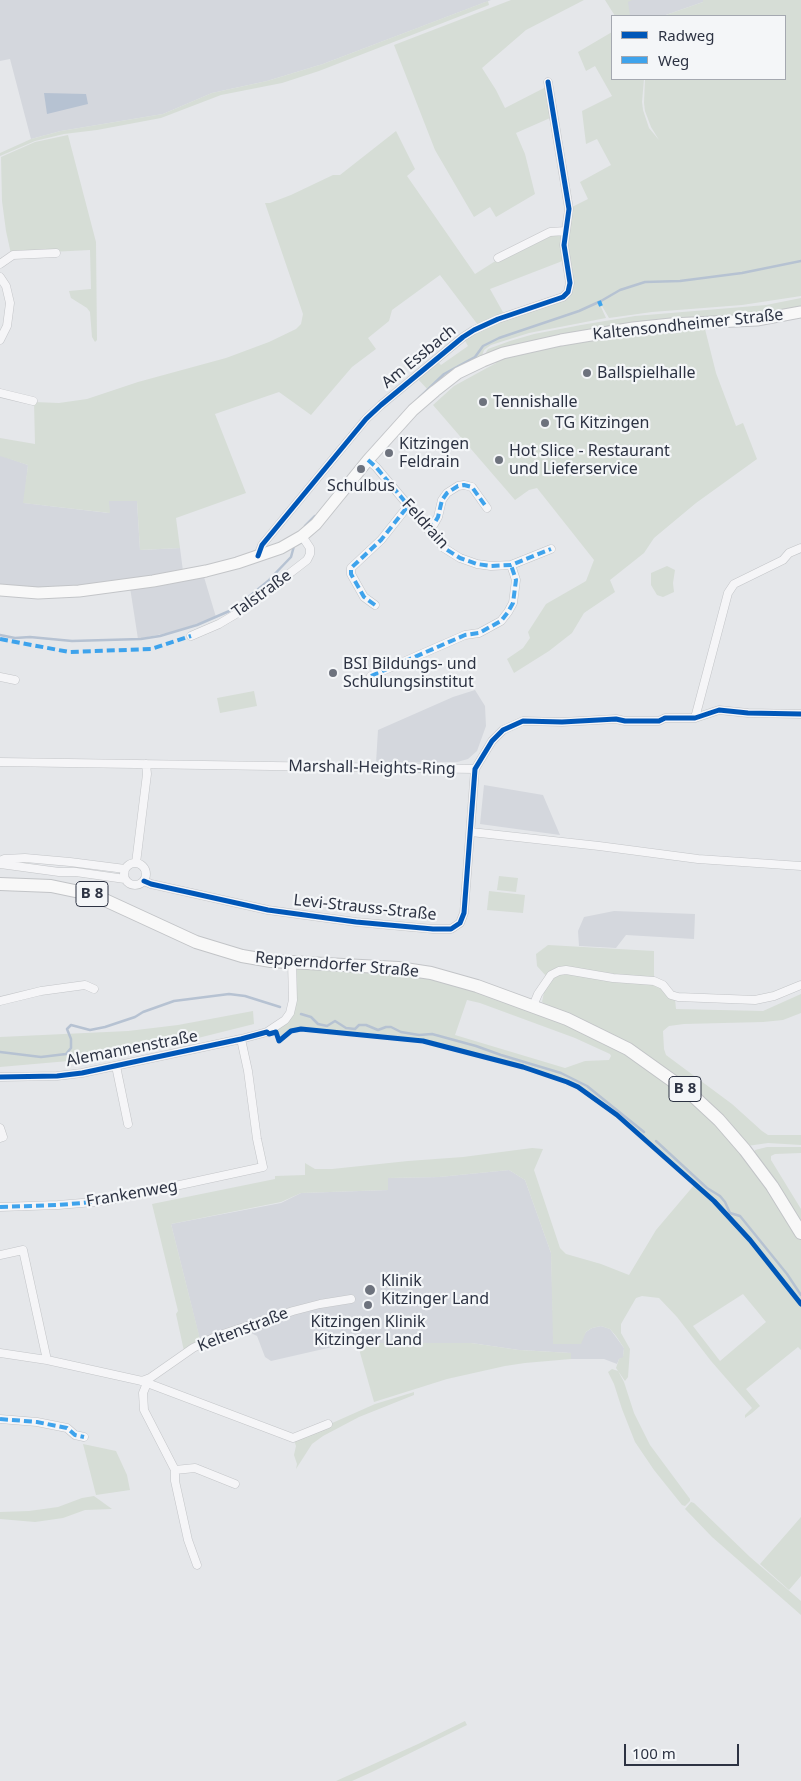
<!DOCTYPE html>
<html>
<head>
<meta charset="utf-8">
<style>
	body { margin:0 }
	#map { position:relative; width:801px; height:1781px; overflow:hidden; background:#e5e7ea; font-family:"Noto Sans",sans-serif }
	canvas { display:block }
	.legend { position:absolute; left:611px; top:15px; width:175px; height:65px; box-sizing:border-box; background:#f4f6f8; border:1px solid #a4a8b0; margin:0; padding:6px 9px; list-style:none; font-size:15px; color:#2d3343 }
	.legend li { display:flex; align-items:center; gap:10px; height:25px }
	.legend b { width:25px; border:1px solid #a4a8b0 }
	.scale { position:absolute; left:624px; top:1744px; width:115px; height:22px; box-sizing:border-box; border:2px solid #2d3343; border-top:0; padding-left:6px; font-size:15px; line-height:18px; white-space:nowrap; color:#2d3343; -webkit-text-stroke:4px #f4f6f8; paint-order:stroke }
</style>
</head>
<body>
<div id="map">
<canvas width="801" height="1781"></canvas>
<ul class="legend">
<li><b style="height:6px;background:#0057b8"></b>Radweg</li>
<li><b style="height:6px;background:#3ea3ec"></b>Weg</li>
</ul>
<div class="scale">100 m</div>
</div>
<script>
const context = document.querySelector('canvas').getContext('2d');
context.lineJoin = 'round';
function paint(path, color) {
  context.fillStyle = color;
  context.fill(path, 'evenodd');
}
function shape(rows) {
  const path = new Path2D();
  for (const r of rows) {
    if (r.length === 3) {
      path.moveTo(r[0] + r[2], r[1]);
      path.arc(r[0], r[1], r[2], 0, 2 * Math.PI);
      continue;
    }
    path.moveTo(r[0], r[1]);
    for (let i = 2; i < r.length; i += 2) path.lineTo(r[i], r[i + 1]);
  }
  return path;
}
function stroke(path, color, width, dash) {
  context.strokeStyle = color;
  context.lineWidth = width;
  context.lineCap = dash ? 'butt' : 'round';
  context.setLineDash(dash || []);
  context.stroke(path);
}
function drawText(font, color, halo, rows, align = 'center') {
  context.font = font + ' "Noto Sans",sans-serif';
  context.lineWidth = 4.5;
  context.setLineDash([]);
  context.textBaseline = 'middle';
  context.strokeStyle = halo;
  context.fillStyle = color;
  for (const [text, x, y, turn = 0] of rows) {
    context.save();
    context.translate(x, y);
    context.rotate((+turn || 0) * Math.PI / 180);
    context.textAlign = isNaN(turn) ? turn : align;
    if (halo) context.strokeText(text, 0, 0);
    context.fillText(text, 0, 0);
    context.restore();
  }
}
const built = shape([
	[0,0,491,0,323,64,267,81,212,93,163,114,61,131,31,139,10,59,0,61],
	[610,0,703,0,703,2,663,16,621,16],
	[0,455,28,465,24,503,109,513,109,501,137,501,140,550,180,548,184,579,204,577,216,617,177,631,138,639,129,581,37,589,0,586],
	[475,690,485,706,486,726,477,751,468,759,457,762,376,763,378,730,453,697],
	[484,785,543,795,560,835,480,824],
	[614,911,695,914,694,939,626,935,616,948,579,946,578,931,584,917],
	[509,1170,525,1180,551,1253,554,1343,582,1338,586,1332,592,1328,601,1326,610,1329,624,1348,623,1358,619,1359,617,1364,604,1359,571,1359,571,1353,519,1350,471,1343,374,1343,367,1339,271,1361,265,1357,257,1336,249,1332,208,1343,200,1340,171,1224,281,1203,301,1193,388,1190,387,1178,439,1177]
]);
const green = shape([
	[511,0,584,0,526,30,482,68,496,90,505,108,546,87,550,118,516,133,525,154,535,194,496,217,490,207,474,217,435,150,394,45],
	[605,0,632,0,628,2,630,16,615,16],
	[703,0,801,0,801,296,742,305,652,312,609,318,602,306,601,307,606,318,529,333,491,345,484,350,481,359,429,391,416,377,437,361,441,365,468,346,464,339,477,331,567,296,565,260,490,289,504,314,478,325,440,275,392,310,389,321,368,338,376,349,352,367,311,415,279,392,215,414,246,493,176,518,180,548,140,550,137,501,109,501,110,513,23,503,28,465,0,456,0,438,35,444,34,402,59,403,87,399,138,382,226,358,269,342,296,329,301,324,303,314,265,203,270,203,291,195,333,175,340,175,396,131,415,169,407,176,475,274,497,260,551,234,567,232,570,208,588,199,580,182,611,165,597,139,586,144,582,111,612,96,595,66,586,71,578,52,612,32,612,79,644,79,642,102,643,110,649,128,659,140,651,127,645,111,644,103,645,79,785,79,785,16,663,16,703,2],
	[488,1,489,5,319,71,282,83,221,95,161,118,97,130,64,134,35,141,0,156,0,153,31,139,61,131,163,114,212,93,267,81,323,64],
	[68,135,96,242,97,340,95,342,92,337,90,312,87,308,71,298,69,291,91,289,90,250,11,254,6,231,2,201,1,157,35,142],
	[801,298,801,310,692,322,485,357,485,354,488,349,510,341,534,334,581,325,635,316,766,305],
	[704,325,716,373,736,426,743,423,757,459,696,503,654,538,644,553,610,580,615,592,584,613,572,633,549,651,514,673,507,659,523,648,530,638,528,632,546,604,586,581,594,560,537,488,529,490,515,500,433,405,454,386,496,363,495,360,584,337],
	[667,566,675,570,673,583,674,592,663,597,657,595,651,585,651,573],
	[254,691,257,706,220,713,217,698],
	[499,876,518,878,516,892,497,890],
	[489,891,525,895,523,913,487,910],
	[548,945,654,951,654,979,571,969,546,976,537,966,536,954],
	[298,966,390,972,450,981,531,1008,606,1042,690,1099,744,1154,801,1240,801,1303,735,1222,696,1183,617,1114,588,1092,567,1081,488,1056,422,1040,308,1028,295,1028,280,1036,276,1031,291,1016,295,971],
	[467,1000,480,1003,575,1038,610,1054,611,1056,609,1060,585,1061,565,1068,455,1035],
	[562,973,657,985,675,999,676,1009,763,1011,801,994,801,1013,783,1020,763,1022,684,1024,669,1026,663,1031,664,1049,666,1055,732,1104,762,1131,768,1135,801,1135,801,1145,768,1143,747,1146,699,1097,542,1002,545,987,550,979],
	[253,1011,254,1024,126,1056,0,1067,0,1037,128,1031,178,1025],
	[767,1147,801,1147,801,1153,775,1154,771,1156,771,1160,801,1209,801,1227,754,1154,755,1150],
	[532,1148,543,1149,534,1170,560,1248,566,1254,601,1264,629,1275,656,1230,695,1184,749,1241,801,1305,801,1350,798,1347,746,1389,760,1406,752,1413,745,1418,745,1415,752,1408,711,1361,677,1317,659,1298,642,1296,636,1298,621,1324,621,1333,630,1349,628,1377,625,1381,616,1368,619,1359,623,1357,624,1348,616,1336,610,1329,601,1326,592,1328,586,1332,581,1344,553,1344,551,1253,525,1180,509,1170,439,1177,388,1178,388,1190,301,1193,281,1202,171,1224,200,1339,204,1341,184,1351,176,1314,178,1311,152,1204,275,1179,275,1176,305,1175,305,1163,315,1169,332,1169,408,1161,463,1157],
	[743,1294,766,1322,720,1361,693,1326],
	[367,1339,374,1343,471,1343,519,1350,571,1353,571,1359,525,1363,505,1366,447,1379,374,1402,357,1342],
	[612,1369,618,1371,624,1382,634,1413,650,1445,690,1499,690,1501,685,1506,682,1505,654,1470,635,1442,622,1409,614,1384,608,1372],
	[414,1392,414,1395,359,1417,323,1436,312,1444,296,1469,297,1464,294,1455,296,1446,294,1440,375,1404],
	[83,1444,116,1451,127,1475,130,1490,96,1495],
	[94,1496,112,1509,85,1510,63,1518,35,1522,0,1519,0,1512,29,1511,58,1507,82,1498],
	[691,1502,694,1503,750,1557,801,1601,801,1615,712,1537,687,1511,685,1509],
	[801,1517,801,1576,789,1590,760,1564],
	[465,1721,467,1725,372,1772,352,1781,336,1781,418,1744]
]);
const water = shape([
	[44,93,86,94,88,104,47,114]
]);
const stream = shape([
	[419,398,444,374,475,357,483,346,499,338,579,311,601,301,620,290,645,282,680,281,742,273,801,261],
	[305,526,315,516],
	[0,635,15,638,30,637,72,641,141,639,160,636,197,625,234,609,268,581,291,557,294,546],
	[301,1014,311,1017,318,1024,327,1026,335,1021,346,1028,355,1029,359,1025,366,1025,378,1030,386,1027,391,1027,401,1032,419,1035,432,1034,476,1046,501,1055,561,1073,587,1086,644,1132],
	[0,1052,41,1057,66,1054,71,1048,71,1039,67,1029,71,1025,90,1030,105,1027,135,1017,143,1012,174,1001,229,994,245,996,280,1007],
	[656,1141,707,1188,720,1196,725,1202,730,1213,740,1216,787,1274,801,1295]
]);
const street = shape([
	[498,258,550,232,566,231],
	[0,264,13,255,56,253],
	[0,277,6,286,10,303,7,326,0,340],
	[0,393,33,401],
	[368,460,376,467,444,548,460,558,477,564,491,566,511,565,551,549],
	[427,529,434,524,438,517,442,500,447,493,458,486,464,485,472,487,487,508],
	[258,556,262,545,366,419,381,405,463,337,474,330,498,319,563,297,568,292,570,283,564,245,569,209,548,82],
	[375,605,364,597,351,574,351,568,381,540,408,506],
	[191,636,219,624,241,611,307,560,310,554,310,548,302,536],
	[371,676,465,635,479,633,501,621,508,612,513,603,516,580,511,565],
	[0,677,15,680],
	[695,718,728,593,734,584,783,560,789,553,801,548],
	[0,762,475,769],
	[471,832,599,846,698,859,801,866],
	[0,861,4,859,25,858,70,862,125,869],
	[135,874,11],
	[136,863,147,774,146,764],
	[0,864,59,872,76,872,125,879],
	[144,881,151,884,268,910,356,922,433,929,451,929,460,923,464,913,475,769,492,741,503,730,523,721,562,722,616,719,625,721,659,721,665,718,695,718,719,710,748,713,801,714],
	[0,1001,41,991,85,985,94,989],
	[533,1006,538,994,551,975,559,971,566,970,613,978,654,981,663,985,671,995,678,997,755,1000,774,996,801,985],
	[116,1066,128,1124],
	[0,1077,57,1076,82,1073,241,1039,267,1032,285,1020,290,1013,293,1000,292,962],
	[0,1128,3,1137,0,1138],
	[0,1207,58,1205,106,1201,263,1167,257,1139,248,1071,241,1039],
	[0,1255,23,1250,47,1360],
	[0,1353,47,1360,142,1381,293,1438,328,1424],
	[142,1381,150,1378,193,1348,217,1336,293,1311,320,1304,351,1299],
	[147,1383,143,1393,144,1410,175,1470,175,1481,188,1540,197,1565],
	[0,1419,37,1422,67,1428,75,1435,84,1437],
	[175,1470,195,1468,235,1484]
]);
const secondary = shape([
	[0,590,38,593,79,591,153,581,206,571,237,563,281,548,302,536,316,524,368,460,413,410,435,391,458,373,483,361,503,353,561,340,633,328,671,324,757,320,801,312]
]);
const primary = shape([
	[0,884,51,886,94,895,196,942,242,956,271,961,398,968,431,973,477,986,567,1019,628,1049,691,1094,719,1120,745,1150,772,1186,801,1233]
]);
const quiet = shape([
	[599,301,601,306],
	[368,460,376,467,444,548,460,558,477,564,491,566,511,565,551,549],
	[427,529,434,524,438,517,442,500,447,493,458,486,464,485,472,487,487,508],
	[375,605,364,597,351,574,351,568,381,540,408,506],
	[0,639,69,652,151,649,191,636],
	[371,676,465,635,479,633,501,621,508,612,513,603,516,580,511,565],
	[0,1207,58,1205,106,1201,143,1194],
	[0,1419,37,1422,67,1428,75,1435,84,1437]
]);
const cycleway = shape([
	[258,556,262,545,366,419,381,405,463,337,474,330,498,319,563,297,568,292,570,283,564,245,569,209,548,82],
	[144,881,151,884,268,910,356,922,433,929,451,929,460,923,464,913,475,769,492,741,503,730,523,721,562,722,616,719,625,721,659,721,665,718,695,718,719,710,748,713,801,714],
	[0,1077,57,1076,82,1073,241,1039,267,1032,269,1034,276,1032,279,1041,291,1031,301,1029,423,1041,523,1067,567,1082,578,1087,617,1115,714,1201,750,1240,801,1304]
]);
const markers = [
	[587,373,5,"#6d727d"],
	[483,402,5,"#6d727d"],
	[545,423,5,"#6d727d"],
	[389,453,5,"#6d727d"],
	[499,460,5,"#6d727d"],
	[361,469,5,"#6d727d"],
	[333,673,5,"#6d727d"],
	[370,1290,6,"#6d727d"],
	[368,1305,5,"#6d727d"]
];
const shields = [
	[92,894,32],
	[685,1089,32]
];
const shieldNames = [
	["B 8",92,894],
	["B 8",685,1089]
];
const streetNames = [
	["Kaltensondheimer Straße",688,325,-6],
	["Am Essbach",419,357,-39],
	["Feldrain",425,524,48],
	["Talstraße",262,594,-36],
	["Marshall-Heights-Ring",372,768,1],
	["Levi-Strauss-Straße",365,908,6],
	["Repperndorfer Straße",337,965,5],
	["Alemannenstraße",132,1049,-11],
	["Frankenweg",132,1194,-10],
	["Keltenstraße",243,1330,-21]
];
const poiNames = [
	["Ballspielhalle",597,373],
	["Tennishalle",493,402],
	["TG Kitzingen",555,423],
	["Kitzingen",399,444],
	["Feldrain",399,462],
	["Hot Slice - Restaurant",509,451],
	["und Lieferservice",509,469],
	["Schulbus",361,486,"center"],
	["BSI Bildungs- und",343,664],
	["Schulungsinstitut",343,682],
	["Klinik",381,1281],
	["Kitzinger Land",381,1299],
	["Kitzingen Klinik",368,1322,"center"],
	["Kitzinger Land",368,1340,"center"]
];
paint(built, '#d4d7dd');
paint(green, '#d6ddd6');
paint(water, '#b6c2d2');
stroke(stream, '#b6c2d2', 2.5);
stroke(street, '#c3c5c8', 9);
stroke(secondary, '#c3c5c8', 13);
stroke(primary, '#c2c4c7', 14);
stroke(street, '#f5f5f7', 8);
stroke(secondary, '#f8f8f8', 11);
stroke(primary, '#f8f8f8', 12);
stroke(quiet, '#3ea3ec', 4, [8, 4]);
stroke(cycleway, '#0057b8', 5);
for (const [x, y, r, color] of markers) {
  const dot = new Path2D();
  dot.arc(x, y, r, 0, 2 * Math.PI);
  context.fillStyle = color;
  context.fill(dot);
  stroke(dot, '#f4f6f8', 2);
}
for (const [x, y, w] of shields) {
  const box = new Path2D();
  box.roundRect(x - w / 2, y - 12.5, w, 25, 4);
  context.fillStyle = '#f4f6f8';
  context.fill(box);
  stroke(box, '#2d3343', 1);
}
drawText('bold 15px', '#2d3343', null, shieldNames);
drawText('16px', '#2d3343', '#f4f6f8', streetNames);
drawText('16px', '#2d3343', '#f4f6f8', poiNames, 'left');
</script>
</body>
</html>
